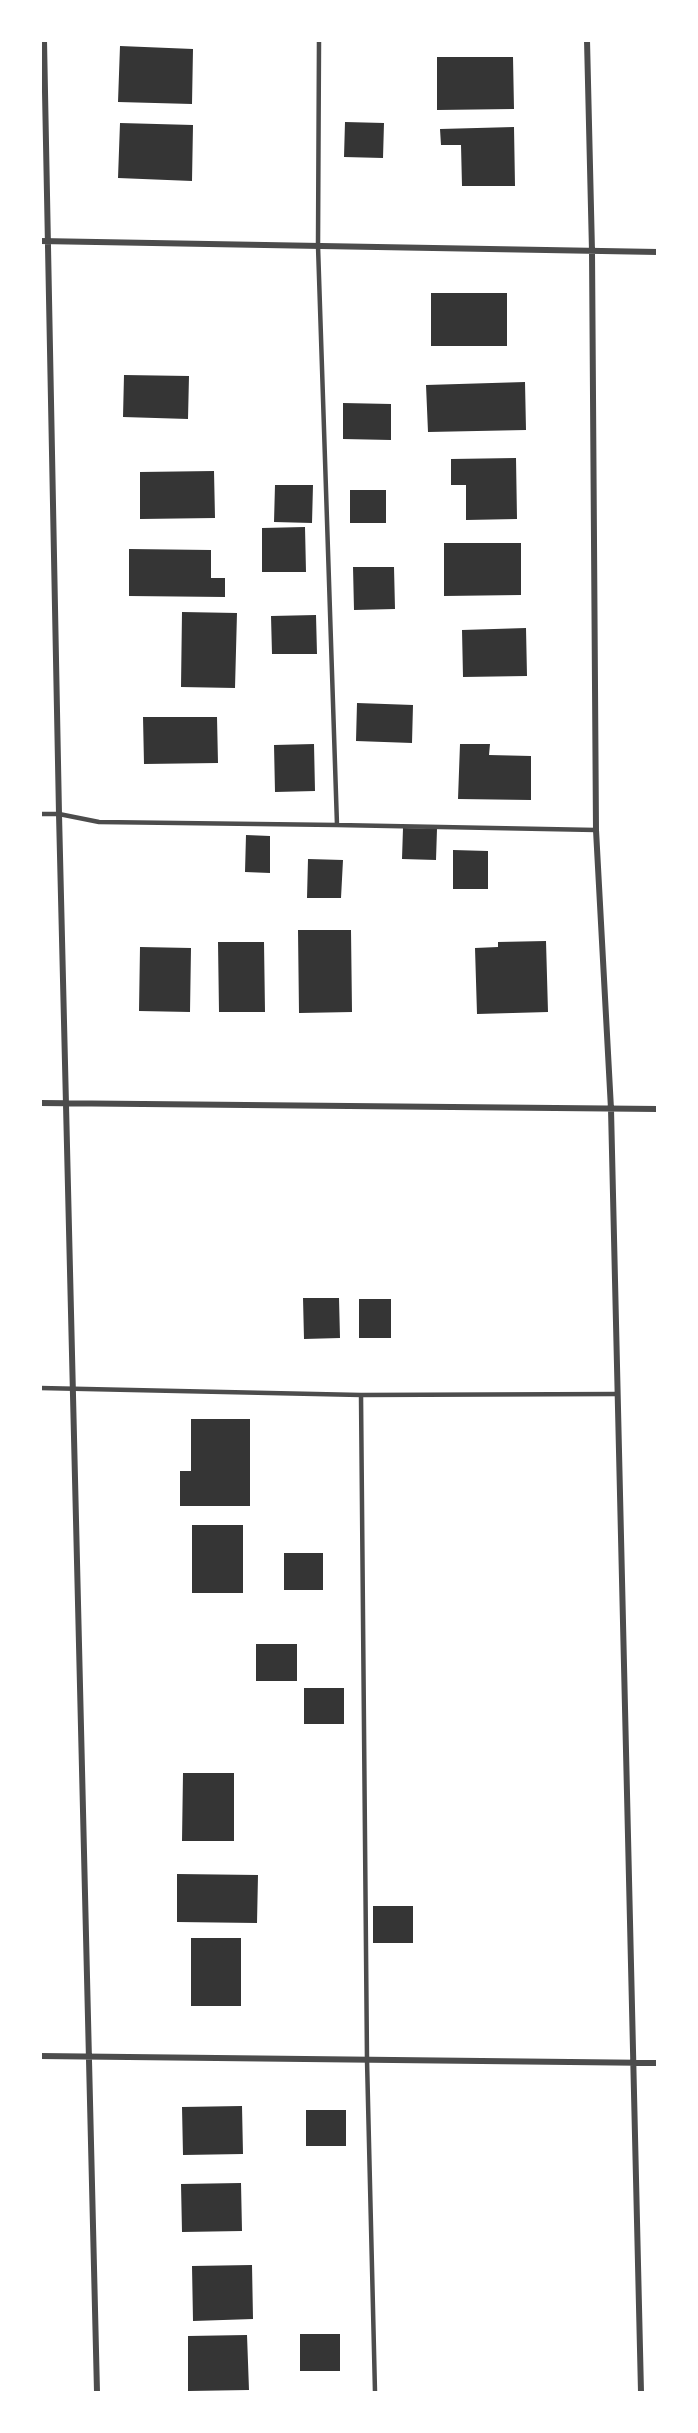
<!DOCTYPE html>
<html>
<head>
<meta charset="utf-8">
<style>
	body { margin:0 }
	#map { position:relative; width:698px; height:2433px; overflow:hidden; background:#fff; font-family:"Work Sans",sans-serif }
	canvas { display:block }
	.frame { position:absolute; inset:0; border:42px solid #fff; pointer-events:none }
</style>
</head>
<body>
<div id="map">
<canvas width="698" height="2433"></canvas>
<div class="frame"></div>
</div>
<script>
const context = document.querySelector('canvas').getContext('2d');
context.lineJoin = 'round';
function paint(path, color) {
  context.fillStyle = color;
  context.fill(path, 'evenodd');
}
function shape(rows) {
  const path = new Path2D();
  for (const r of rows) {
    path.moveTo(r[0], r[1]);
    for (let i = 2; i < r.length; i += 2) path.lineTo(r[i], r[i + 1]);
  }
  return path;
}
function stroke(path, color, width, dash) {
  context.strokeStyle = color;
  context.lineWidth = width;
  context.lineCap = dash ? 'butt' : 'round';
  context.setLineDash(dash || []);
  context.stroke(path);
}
const building = shape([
	[120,46,193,49,192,104,118,102],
	[437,57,513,57,514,109,437,110],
	[345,122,384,123,383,158,344,157],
	[120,123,193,125,192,181,118,178],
	[514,127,515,186,462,186,461,145,441,145,440,129],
	[431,293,507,293,507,346,431,346],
	[124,375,189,376,188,419,123,417],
	[525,382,526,430,428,432,426,385],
	[343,403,391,404,391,440,343,439],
	[516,458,517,519,466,520,466,485,451,485,451,459],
	[214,471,215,518,140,519,140,472],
	[275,485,313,485,312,523,274,522],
	[350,490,386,490,386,523,350,523],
	[305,527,306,572,262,572,262,528],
	[444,543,521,543,521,595,444,596],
	[129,549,211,550,211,578,225,578,225,597,129,596],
	[353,567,394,567,395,609,354,610],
	[182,612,237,613,235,688,181,687],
	[316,615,317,654,272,654,271,616],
	[526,628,527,676,463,677,462,630],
	[357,703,413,705,412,743,356,741],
	[143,717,217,717,218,763,144,764],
	[314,744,315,791,275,792,274,745],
	[460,744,490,744,489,755,531,756,531,800,458,799],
	[403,828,437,829,436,860,402,859],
	[246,835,270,836,270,873,245,872],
	[453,850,488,851,488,889,453,889],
	[308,859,343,860,341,898,307,898],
	[298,930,351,930,352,1012,299,1013],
	[546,941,548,1012,477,1014,475,948,498,947,498,942],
	[218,942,264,942,265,1012,219,1012],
	[140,947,191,948,190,1012,139,1011],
	[303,1298,339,1298,340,1338,304,1339],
	[359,1299,391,1299,391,1338,359,1338],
	[191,1419,250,1419,250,1506,180,1506,180,1471,191,1471],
	[192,1525,243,1525,243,1593,192,1593],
	[284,1553,323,1553,323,1590,284,1590],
	[256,1644,297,1644,297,1681,256,1681],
	[304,1688,344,1688,344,1724,304,1724],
	[183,1773,234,1773,234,1841,182,1841],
	[177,1874,258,1875,257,1923,177,1922],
	[373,1906,413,1906,413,1943,373,1943],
	[191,1938,241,1938,241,2006,191,2006],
	[242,2106,243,2154,183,2155,182,2107],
	[306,2110,346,2110,346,2146,306,2146],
	[241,2183,242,2231,182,2232,181,2184],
	[252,2265,253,2319,193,2321,192,2266],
	[300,2334,340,2334,340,2371,300,2371],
	[247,2335,249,2390,188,2391,188,2336]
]);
const service = shape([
	[319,40,318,246,337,825,596,830],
	[40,814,59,814,99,822,337,825],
	[40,1388,361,1395,617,1394],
	[361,1395,367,2060,375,2392]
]);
const minor = shape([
	[44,40,59,814,97,2392],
	[587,40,592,251,596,830,611,1109,641,2392],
	[40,241,658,252],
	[40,1103,658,1109],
	[40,2056,658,2063]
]);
paint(building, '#353535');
stroke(service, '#4c4c4c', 4.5);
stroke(minor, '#4c4c4c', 6);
</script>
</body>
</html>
